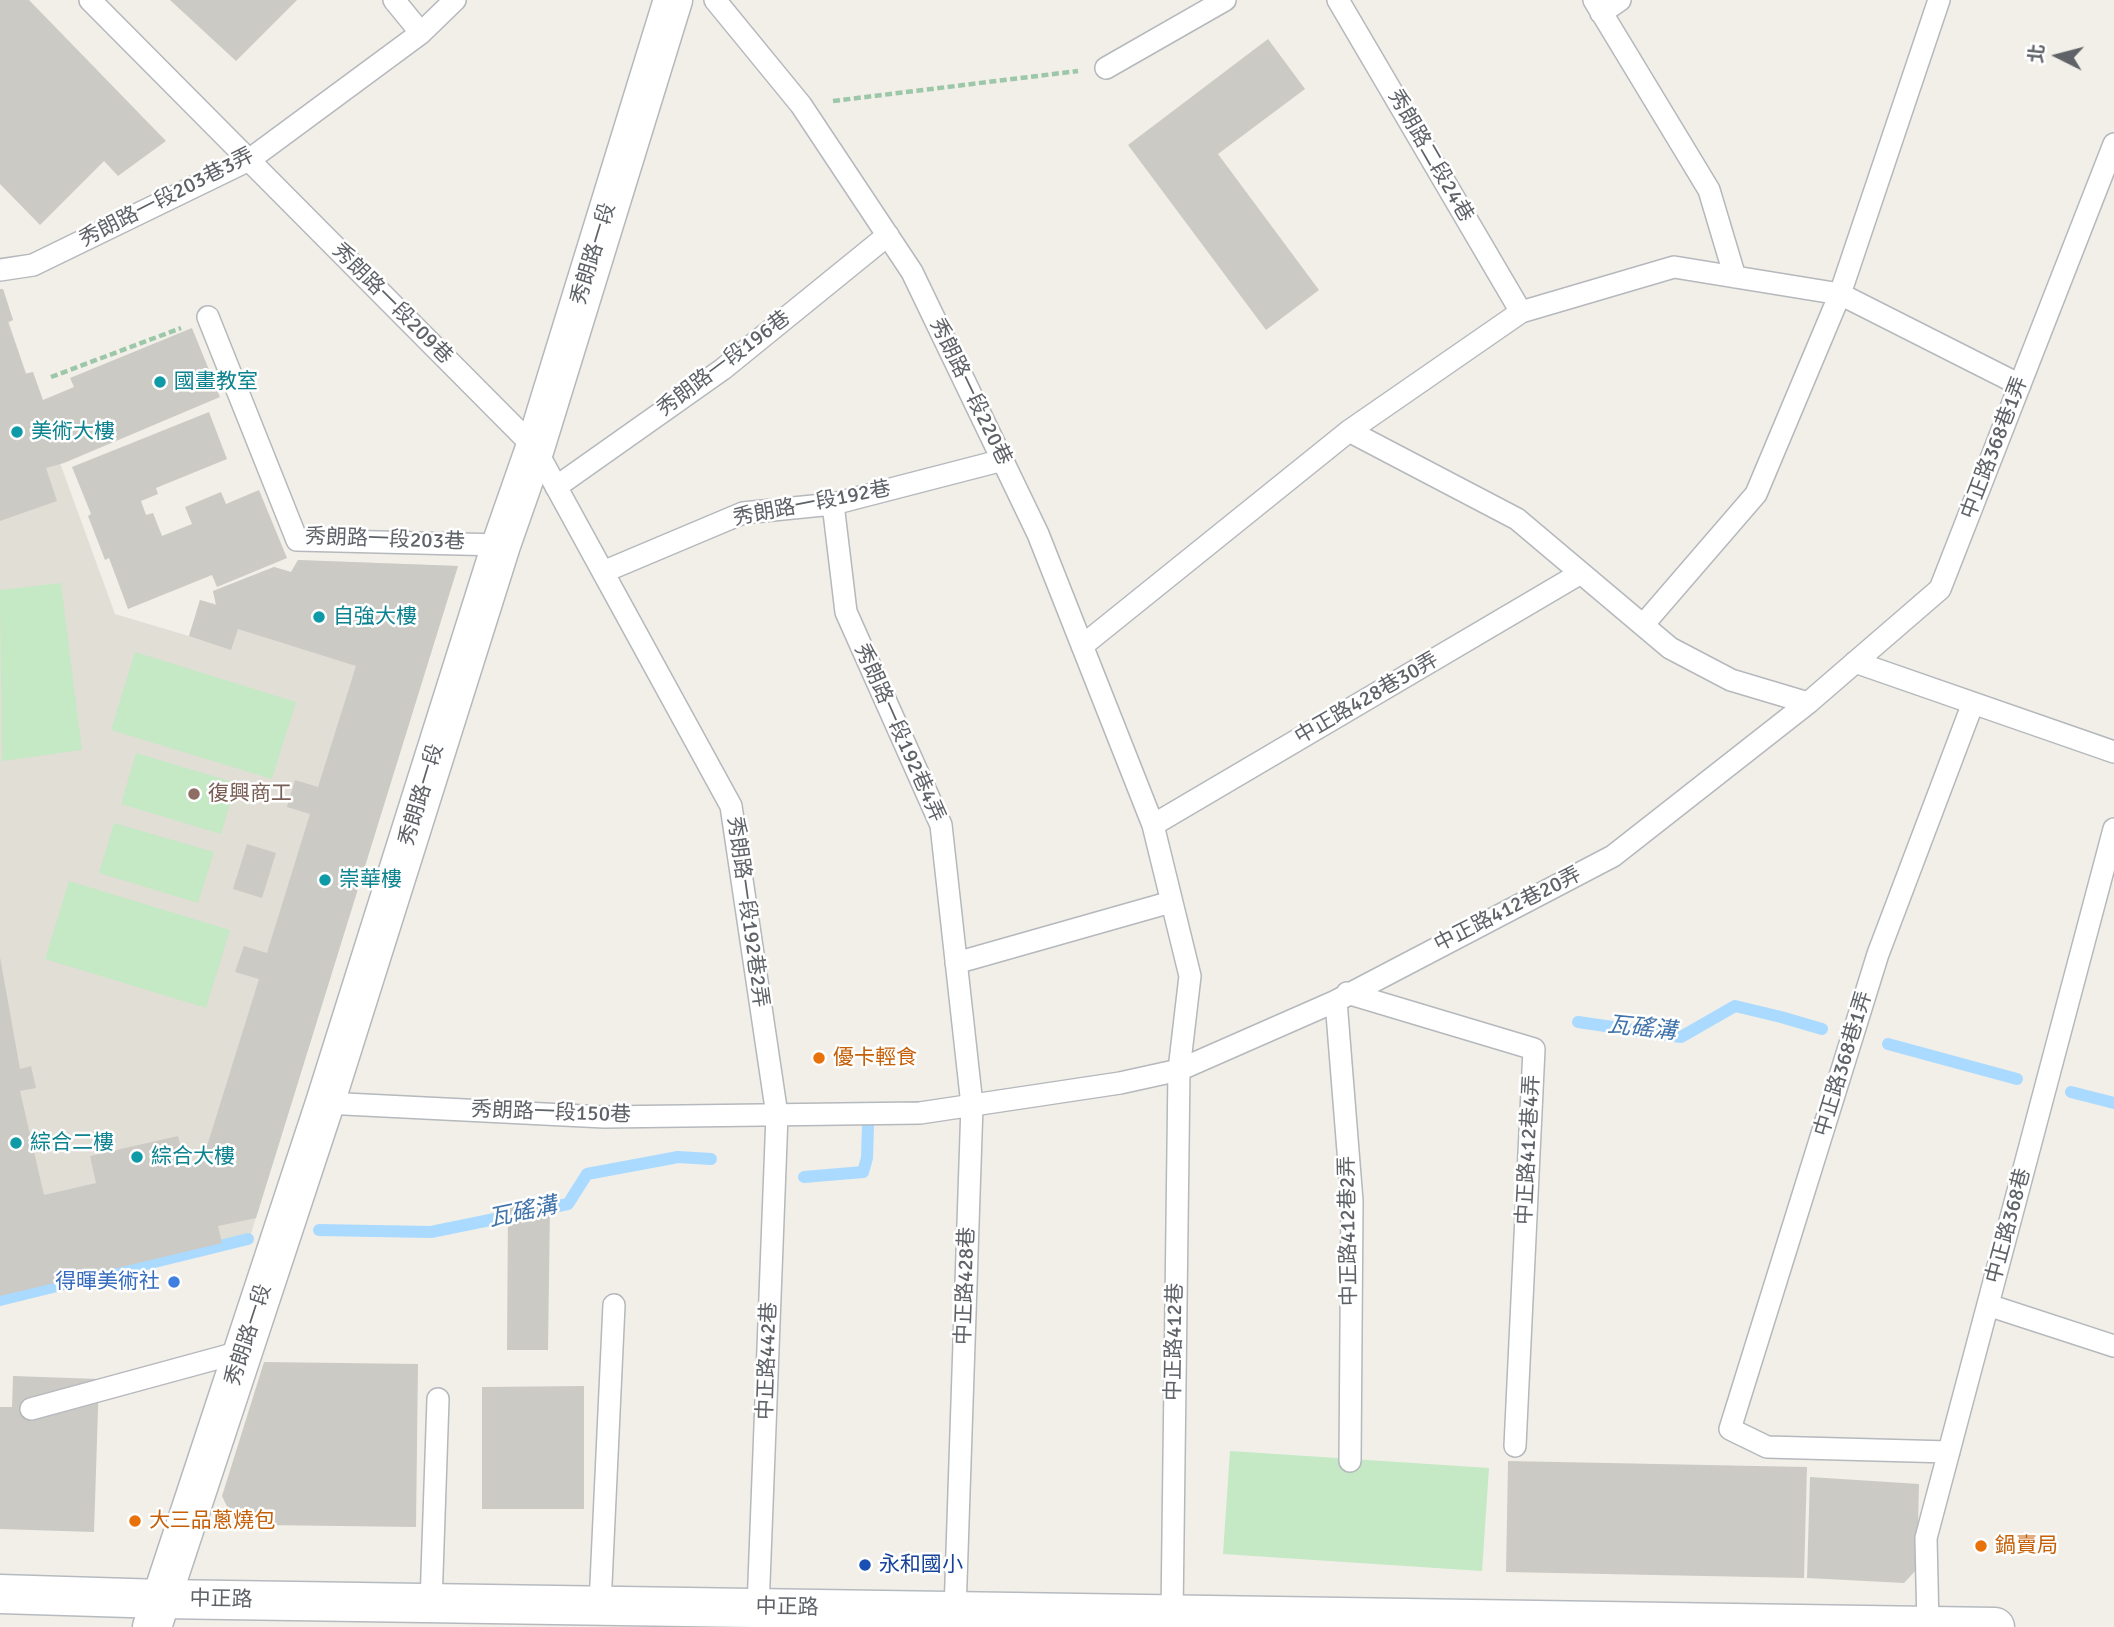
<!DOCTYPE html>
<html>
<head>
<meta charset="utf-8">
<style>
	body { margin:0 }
	#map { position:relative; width:2114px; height:1627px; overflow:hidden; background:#f1efe8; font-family:Signika,"Noto Sans TC",sans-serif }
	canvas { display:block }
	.north { position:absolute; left:2023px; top:21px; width:70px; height:70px; -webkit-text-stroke:5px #fff; paint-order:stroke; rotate:276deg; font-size:19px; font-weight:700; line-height:28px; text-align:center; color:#5f6368 }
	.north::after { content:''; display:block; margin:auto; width:24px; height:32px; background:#5f6368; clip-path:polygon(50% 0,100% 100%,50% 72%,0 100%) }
</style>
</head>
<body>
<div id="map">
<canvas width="2114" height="1627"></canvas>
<div class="north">北</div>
</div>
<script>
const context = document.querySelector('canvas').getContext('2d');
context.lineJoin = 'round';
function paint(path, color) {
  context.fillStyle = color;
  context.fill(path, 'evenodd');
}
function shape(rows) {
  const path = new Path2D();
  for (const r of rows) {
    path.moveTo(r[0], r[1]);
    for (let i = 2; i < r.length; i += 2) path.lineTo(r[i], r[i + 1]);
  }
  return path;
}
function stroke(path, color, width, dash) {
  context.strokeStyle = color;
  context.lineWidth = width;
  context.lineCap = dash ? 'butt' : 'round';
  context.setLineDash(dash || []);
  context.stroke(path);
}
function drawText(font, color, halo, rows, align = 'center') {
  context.font = font + ' Signika,"Noto Sans TC",sans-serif';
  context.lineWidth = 5;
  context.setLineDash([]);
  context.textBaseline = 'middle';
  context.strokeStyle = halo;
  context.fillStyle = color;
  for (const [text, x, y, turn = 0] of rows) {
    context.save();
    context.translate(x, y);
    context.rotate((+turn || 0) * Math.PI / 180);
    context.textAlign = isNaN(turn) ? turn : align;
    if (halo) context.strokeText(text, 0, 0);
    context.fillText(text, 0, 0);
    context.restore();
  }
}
const education = shape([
	[0,289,3,289,13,320,9,323,26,373,33,372,60,463,115,614,189,636,200,600,216,604,213,591,274,567,291,572,298,560,458,566,250,1237,0,1296]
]);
const green = shape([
	[61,583,82,750,2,761,0,590],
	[135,652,296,702,272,779,111,730],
	[136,753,236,783,221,834,121,804],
	[114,823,214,852,198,903,99,873],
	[69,881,230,930,206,1008,45,959],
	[1230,1451,1489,1468,1482,1571,1223,1554]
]);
const stream = shape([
	[1578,1022,1681,1037,1735,1006,1781,1017,1822,1029],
	[1888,1044,2017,1079],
	[2071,1092,2114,1103],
	[804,1177,863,1172,867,1158,868,1125],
	[319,1230,431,1232,568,1204,587,1174,678,1157,711,1159],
	[0,1300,248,1239]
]);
const building = shape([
	[0,0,29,0,166,141,118,176,104,161,40,225,0,184],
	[170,0,297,0,236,61],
	[1268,39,1305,89,1218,154,1319,290,1266,330,1128,145],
	[0,289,3,289,13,320,8,322,26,374,33,372,43,400,74,387,70,378,192,328,220,397,64,463,46,468,57,501,0,521],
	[209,412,227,459,156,488,158,494,141,501,146,515,153,513,162,536,192,524,185,507,221,492,226,504,259,490,287,558,217,587,212,575,128,609,109,558,105,560,88,516,91,514,72,467],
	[298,560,458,566,256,1218,218,1226,222,1243,0,1296,0,957,20,1069,31,1066,36,1088,20,1091,44,1195,96,1183,90,1156,178,1136,185,1163,203,1159,259,979,235,972,244,946,267,953,310,814,287,807,295,780,318,787,356,666,238,629,231,650,189,636,200,600,216,605,213,591,274,567,291,572],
	[247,844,276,853,262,898,233,889],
	[508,1206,550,1206,548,1350,507,1350],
	[264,1362,418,1364,416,1527,263,1525,234,1521,222,1496],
	[13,1376,99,1379,94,1532,0,1529,0,1407,12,1407],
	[584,1386,584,1509,482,1509,482,1387],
	[1508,1461,1807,1467,1804,1578,1506,1572],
	[1810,1477,1919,1484,1917,1569,1904,1583,1807,1578]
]);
const path = shape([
	[833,101,1078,71],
	[51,377,181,328]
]);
const lane = shape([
	[90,0,535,448,731,806,777,1115,758,1608],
	[394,0,421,33],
	[715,0,801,105,912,272,1038,534,1153,825,1190,976,1179,1070,1172,1614],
	[1338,0,1521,312],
	[1594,0,1709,190,1735,277],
	[1601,13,1620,0],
	[1106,68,1225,0],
	[0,270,33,265,249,160,421,33,455,0],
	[208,317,297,540,501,545],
	[1349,431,1517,519,1670,648,1731,680,1808,703],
	[556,487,723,369,888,235],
	[833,504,846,612,941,825,972,1105,955,1611],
	[603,572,743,513,833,504,1003,460],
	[1643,625,1756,494,1840,294,1939,0],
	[1082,646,1349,431,1521,312,1674,267,1840,294,2020,385],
	[1855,662,2114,752],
	[1153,825,1581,573],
	[956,963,1171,902],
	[1347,993,1534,1049,1515,1446],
	[1336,1001,1352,1201,1350,1461],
	[325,1103,604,1117,920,1113,1120,1083,1179,1070,1336,1001,1613,856,1808,703,1940,589,2114,144],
	[1988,1305,2114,1346],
	[31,1409,244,1351],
	[1949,1452,1767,1447,1730,1429,1878,954,1973,703],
	[431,1603,438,1399],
	[600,1605,614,1305],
	[1928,1626,1926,1538,2114,829]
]);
const street = shape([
	[152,1627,325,1103,501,545,535,448,673,0]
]);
const secondary = shape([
	[0,1594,162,1599,1995,1627]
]);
const markers = [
	[160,382,7,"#0f9aa8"],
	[17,432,7,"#0f9aa8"],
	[319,617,7,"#0f9aa8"],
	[194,794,7,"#8d6e63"],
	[325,880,7,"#0f9aa8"],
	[819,1058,7,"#e8710a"],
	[16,1143,7,"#0f9aa8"],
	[137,1157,7,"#0f9aa8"],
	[174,1282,7,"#3f7fe0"],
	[135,1521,7,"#e8710a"],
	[1981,1546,7,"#e8710a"],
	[865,1565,7,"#1a4fb4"]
];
const streetNames = [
	["秀朗路二段24巷",1430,156,60],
	["秀朗路一段203巷3弄",167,198,-27],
	["秀朗路一段",594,254,-73],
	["秀朗路一段209巷",392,304,45],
	["秀朗路一段196巷",724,364,-37],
	["秀朗路一段220巷",970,392,64],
	["中正路368巷1弄",1995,448,-69],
	["秀朗路一段192巷",812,504,-11],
	["秀朗路一段203巷",385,540,2],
	["中正路428巷30弄",1367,699,-30],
	["秀朗路一段192巷4弄",899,733,66],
	["秀朗路一段",422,795,-73],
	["中正路412巷20弄",1508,910,-27],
	["秀朗路一段192巷2弄",747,912,82],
	["中正路368巷1弄",1844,1064,-73],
	["秀朗路一段150巷",551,1113,2],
	["中正路412巷4弄",1529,1150,-87],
	["中正路368巷",2009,1226,-75],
	["中正路412巷2弄",1349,1231,-91],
	["中正路428巷",966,1286,-88],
	["秀朗路一段",249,1335,-72],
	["中正路412巷",1175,1342,-89],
	["中正路442巷",768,1361,-88],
	["中正路",221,1600,1],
	["中正路",787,1608,1]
];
const cultureNames = [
	["國畫教室",174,382],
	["美術大樓",31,432],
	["自強大樓",333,617],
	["崇華樓",339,880],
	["綜合二樓",30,1143],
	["綜合大樓",151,1157]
];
const educationNames = [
	["復興商工",208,794]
];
const foodNames = [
	["優卡輕食",833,1058],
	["大三品蔥燒包",149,1521],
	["鍋賣局",1995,1546]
];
const shopNames = [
	["得暉美術社",160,1282]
];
const transitNames = [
	["永和國小",879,1565]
];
const waterNames = [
	["瓦磘溝",1642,1029,6],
	["瓦磘溝",523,1213,-12]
];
paint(education, '#e1ded6');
paint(green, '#c5e8c5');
stroke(stream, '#aadaff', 12);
paint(building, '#cccac5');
stroke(lane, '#b5b8bc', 24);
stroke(street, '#b5b8bc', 41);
stroke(secondary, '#b6babf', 41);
stroke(path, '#9cc7a9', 4.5, [7, 3.5]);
stroke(lane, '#fff', 21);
stroke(street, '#fff', 38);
stroke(secondary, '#fff', 38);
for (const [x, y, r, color] of markers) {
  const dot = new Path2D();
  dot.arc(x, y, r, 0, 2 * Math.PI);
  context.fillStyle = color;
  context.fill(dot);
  stroke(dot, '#fff', 2.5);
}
drawText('21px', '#5f6368', '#fff', streetNames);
drawText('21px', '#0d838f', '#fff', cultureNames, 'left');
drawText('21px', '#785e54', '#fff', educationNames, 'left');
drawText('21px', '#c56008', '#fff', foodNames, 'left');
drawText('21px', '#366cbe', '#fff', shopNames, 'right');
drawText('21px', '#164399', '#fff', transitNames, 'left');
drawText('italic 23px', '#4174aa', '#fff', waterNames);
</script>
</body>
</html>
